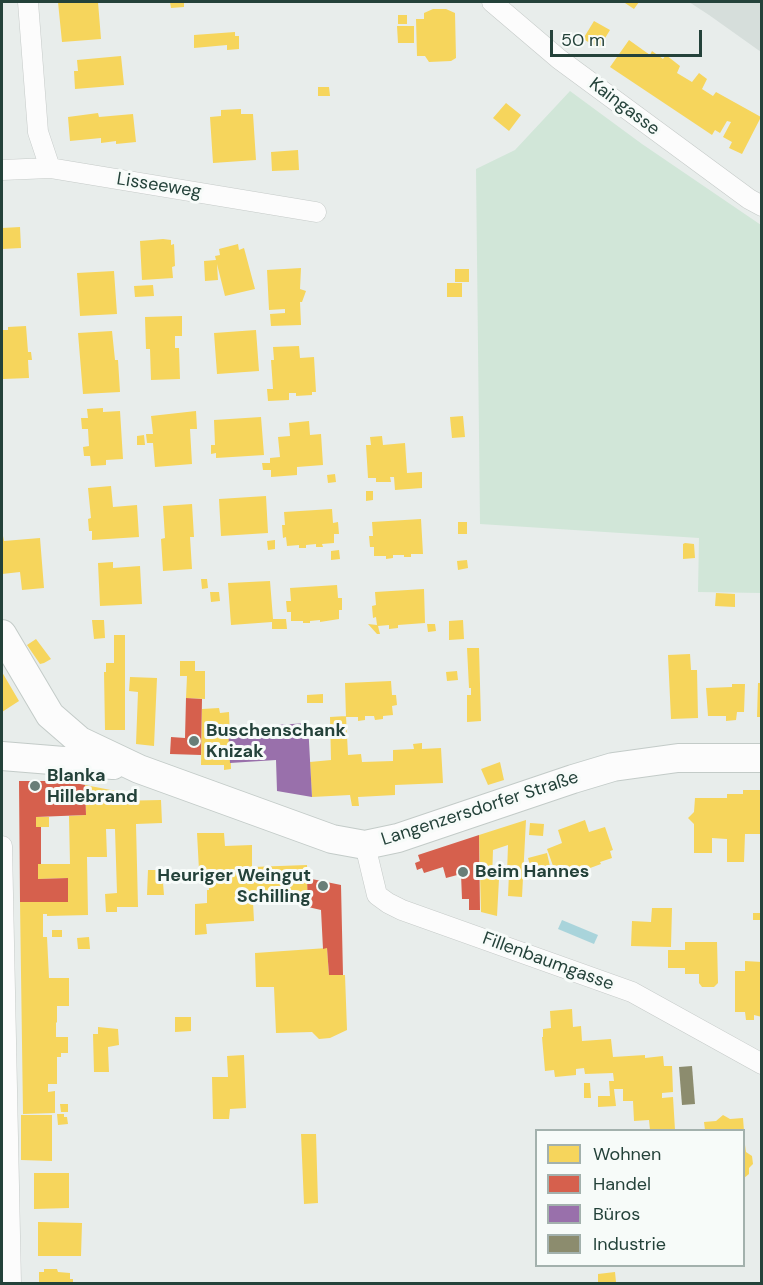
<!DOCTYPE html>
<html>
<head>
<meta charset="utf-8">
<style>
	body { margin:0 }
	#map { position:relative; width:763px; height:1285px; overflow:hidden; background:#e8edeb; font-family:"DM Sans",sans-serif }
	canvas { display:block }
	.frame { position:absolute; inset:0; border:3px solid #24423a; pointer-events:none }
	.legend { position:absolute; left:535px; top:1129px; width:210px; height:138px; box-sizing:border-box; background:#f7fbf9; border:2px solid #a3b1ad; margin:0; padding:8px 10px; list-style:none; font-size:18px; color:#24423a }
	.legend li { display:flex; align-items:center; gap:12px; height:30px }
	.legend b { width:30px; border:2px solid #a3b1ad }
	.scale { position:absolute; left:550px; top:30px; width:152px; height:27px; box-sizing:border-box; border:3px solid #24423a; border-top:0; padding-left:8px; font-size:18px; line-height:21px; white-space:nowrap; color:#24423a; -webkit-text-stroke:4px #f7fbf9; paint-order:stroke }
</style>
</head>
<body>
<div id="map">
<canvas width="763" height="1285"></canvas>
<div class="frame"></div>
<ul class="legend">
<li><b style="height:16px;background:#f6d55c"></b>Wohnen</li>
<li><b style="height:16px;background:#d6604d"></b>Handel</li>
<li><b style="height:16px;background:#9970ab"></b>Büros</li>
<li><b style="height:16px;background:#8c8c6e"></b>Industrie</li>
</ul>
<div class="scale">50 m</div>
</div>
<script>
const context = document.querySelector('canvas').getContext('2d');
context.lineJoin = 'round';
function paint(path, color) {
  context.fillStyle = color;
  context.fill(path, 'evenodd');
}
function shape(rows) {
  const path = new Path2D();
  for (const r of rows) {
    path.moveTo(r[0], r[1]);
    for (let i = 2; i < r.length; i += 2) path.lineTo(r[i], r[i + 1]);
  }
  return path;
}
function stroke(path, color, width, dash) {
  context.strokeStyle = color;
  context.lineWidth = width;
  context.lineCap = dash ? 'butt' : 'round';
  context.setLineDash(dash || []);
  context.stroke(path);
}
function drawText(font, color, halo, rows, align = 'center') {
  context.font = font + ' "DM Sans",sans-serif';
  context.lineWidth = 6;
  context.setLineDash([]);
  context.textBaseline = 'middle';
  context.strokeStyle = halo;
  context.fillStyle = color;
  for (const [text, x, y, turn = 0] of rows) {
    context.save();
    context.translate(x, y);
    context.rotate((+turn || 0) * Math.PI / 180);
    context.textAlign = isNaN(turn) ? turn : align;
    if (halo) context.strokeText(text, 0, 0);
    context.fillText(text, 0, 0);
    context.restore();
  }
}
const built = shape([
	[689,2,761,2,761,52,709,15]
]);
const green = shape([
	[570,91,642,144,761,225,761,593,698,592,699,538,480,524,476,169,515,150]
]);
const water = shape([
	[562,920,598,935,594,944,558,929]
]);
const homes = shape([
	[58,2,98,2,101,39,62,42],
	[170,2,184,2,184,7,171,8],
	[626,2,639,2,634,9,625,3],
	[433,9,446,9,455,13,456,58,451,61,429,62,425,56,417,56,416,19,424,19,424,13],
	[398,15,407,15,407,24,398,24],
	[594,21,610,30,599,48,583,39],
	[397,26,414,26,414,43,398,43],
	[235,32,235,36,239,36,239,49,227,50,227,45,194,48,194,35],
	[629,40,650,55,652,51,663,59,666,55,680,66,677,73,692,82,699,73,707,79,702,89,713,96,716,92,761,117,742,154,729,148,732,142,723,137,731,122,727,121,720,133,715,130,712,135,610,67],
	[121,56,124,85,75,89,74,71,78,71,77,60],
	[318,87,329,87,330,96,318,96],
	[506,103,521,115,509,131,493,118],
	[241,109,241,114,253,114,256,160,213,163,210,117,221,116,221,110],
	[98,113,99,117,133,114,136,142,116,144,116,141,101,143,101,138,70,141,68,117],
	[298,150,299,170,272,171,271,152],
	[20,227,21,248,2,249,2,228],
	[163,239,171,240,171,245,174,244,175,266,172,267,173,278,142,280,140,241],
	[238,244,239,250,244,248,255,289,225,296,217,264,218,280,205,281,204,261,216,260,215,256,220,255,219,249],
	[301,268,300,289,306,291,302,302,300,302,301,325,271,326,270,314,285,313,285,309,269,310,267,270],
	[455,269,469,269,469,282,455,282],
	[114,271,117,314,80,316,77,273],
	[447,283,462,283,462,297,447,297],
	[153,285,154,296,135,297,134,286],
	[182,316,182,336,175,336,175,348,179,348,180,379,151,380,150,349,146,349,145,317],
	[26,326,28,352,31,352,32,360,28,360,29,378,3,379,2,375,2,330,8,330,8,327],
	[256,330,259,371,217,374,214,333],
	[112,331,115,360,118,360,120,392,83,394,78,333],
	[299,346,300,358,314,357,316,392,312,392,312,395,296,396,296,393,289,393,289,400,268,401,267,389,273,389,271,360,274,360,273,347],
	[103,408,103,412,120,411,123,459,106,460,106,465,91,466,90,456,84,456,83,447,89,446,88,429,82,429,81,418,88,418,87,409],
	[196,411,197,429,190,429,192,464,155,467,153,443,147,443,146,434,153,434,151,416],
	[463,416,465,437,452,438,450,417],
	[261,417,264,455,216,458,216,453,211,454,211,445,215,445,214,420],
	[309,421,310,435,321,434,323,465,297,467,297,475,271,477,271,470,263,470,262,463,270,463,270,458,280,457,278,437,290,436,289,423],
	[144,435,145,445,137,445,137,436],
	[382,436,383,445,405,443,407,473,422,472,422,488,395,490,394,477,390,477,391,482,376,482,376,478,368,478,366,445,371,445,370,437],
	[335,474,336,482,328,483,327,475],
	[111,486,113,507,137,505,139,537,92,540,92,531,89,531,88,519,91,518,88,488],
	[366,491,373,491,373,500,366,501],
	[266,496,268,533,221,536,219,499],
	[192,504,194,537,190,537,192,569,163,571,161,539,165,538,163,506],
	[332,509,333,523,338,522,339,534,334,534,334,543,322,544,323,547,316,547,316,544,306,545,306,548,299,548,299,545,287,546,286,537,283,538,282,525,285,525,284,512],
	[421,519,423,554,411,554,411,557,404,557,404,555,393,555,393,558,386,559,386,556,374,556,374,547,370,547,369,536,373,536,372,522],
	[458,522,467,522,467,534,458,534],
	[2,536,3,536,4,541,40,538,44,588,22,590,20,572,2,574],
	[275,540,275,549,268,550,267,541],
	[685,543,694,544,695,558,683,559,683,544],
	[339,550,340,559,331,560,331,551],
	[467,560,468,568,458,570,457,561],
	[113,562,113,568,140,566,142,604,100,606,98,563],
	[201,579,207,579,208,588,202,589],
	[270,581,273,619,286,619,287,629,272,629,272,622,231,625,228,583],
	[337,585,338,598,342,598,342,610,339,610,339,619,320,622,320,620,310,621,310,623,303,623,303,621,291,621,291,612,287,612,286,601,291,601,290,588],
	[424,589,425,623,398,625,398,628,389,629,389,625,378,626,380,634,377,634,368,624,377,625,376,617,373,618,372,606,376,605,375,592],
	[210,592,219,592,220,601,211,602],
	[716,593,735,594,735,607,715,606],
	[92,620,104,620,105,638,94,639],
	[463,620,464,639,449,640,449,621],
	[427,624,435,624,436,631,428,632],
	[114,635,125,635,125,730,105,730,104,672,106,672,106,663,114,663],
	[36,639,51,659,44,663,40,664,27,645],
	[467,648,479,648,481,721,467,722,467,695,471,695,471,688,469,688],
	[690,654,691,670,697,670,698,718,671,719,668,655],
	[180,661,195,661,195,671,205,671,205,699,186,698,187,676,180,676],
	[457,671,458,680,447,681,446,672],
	[2,672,19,701,2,712],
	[130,677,157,678,154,746,136,744,138,692,129,691],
	[391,681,392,695,396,695,397,705,392,706,393,715,383,716,383,719,375,720,374,716,365,716,365,720,358,721,358,717,346,717,345,683],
	[758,683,762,683,762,717,757,717],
	[732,684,745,684,744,712,737,712,736,720,726,721,726,716,708,716,706,688,732,687],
	[323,694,323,703,307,703,307,695],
	[219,708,220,713,229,712,231,769,224,770,224,765,201,765,202,709],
	[346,716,348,755,361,754,362,762,393,761,393,750,414,749,413,744,422,743,422,749,441,748,443,783,395,785,395,795,358,797,359,806,352,806,350,795,312,797,310,762,331,760,330,717],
	[500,762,504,780,488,785,481,769],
	[85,785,116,791,115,801,161,800,162,823,136,824,138,907,117,907,117,912,106,912,105,894,117,893,115,829,106,829,107,857,87,857,88,915,47,916,47,914,43,914,43,937,47,937,49,978,69,978,69,1006,57,1006,57,1022,56,1023,56,1037,68,1037,68,1053,61,1053,61,1057,57,1057,57,1084,48,1084,48,1092,55,1091,55,1113,23,1114,20,902,68,902,68,878,38,879,38,864,70,864,69,816,86,815],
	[743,790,762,790,762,834,745,834,744,862,727,862,727,839,712,838,712,853,694,853,694,824,688,818,694,812,695,798,727,798,727,794,743,794],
	[36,817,49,817,49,827,36,827],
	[526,820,522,897,508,896,509,873,507,873,508,845,493,850,492,879,499,879,497,916,481,912,479,835],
	[585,820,589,832,605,827,613,850,610,851,612,858,600,862,601,864,574,874,572,871,557,877,547,849,562,843,558,830],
	[530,823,544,824,543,836,529,835],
	[197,833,224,833,225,846,252,845,252,867,307,865,308,905,300,905,300,900,253,902,254,921,206,924,207,934,195,935,195,904,207,903,207,890,209,890,208,870,199,870],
	[547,853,552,875,534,880,528,858],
	[148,870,162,870,164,895,147,895],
	[652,908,672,908,671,947,631,946,632,921,651,922],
	[753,913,761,913,761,920,753,920],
	[52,930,62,930,62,937,52,937],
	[89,937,90,949,78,949,77,938],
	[685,942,717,942,718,983,714,987,702,987,699,983,699,974,685,974,685,968,668,968,668,950,685,950],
	[327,948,329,975,345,975,347,1030,330,1038,319,1039,312,1032,276,1033,274,987,256,987,255,953],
	[745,961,762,962,762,1017,754,1015,754,1020,746,1020,745,1012,735,1012,735,971,745,971],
	[572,1009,573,1027,581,1026,582,1041,611,1039,613,1057,645,1055,645,1058,663,1056,664,1066,672,1066,673,1092,662,1093,662,1098,673,1097,675,1130,650,1130,649,1120,634,1121,633,1101,623,1101,623,1089,614,1089,616,1106,598,1107,598,1096,610,1096,609,1081,614,1081,613,1073,585,1074,584,1068,576,1069,576,1075,555,1077,554,1070,545,1071,542,1037,543,1037,543,1029,551,1028,550,1011],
	[175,1017,191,1017,191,1031,175,1032],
	[98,1027,118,1029,119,1045,108,1047,109,1072,94,1072,93,1034,98,1034],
	[244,1055,246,1108,230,1109,229,1119,213,1119,212,1077,228,1077,227,1056],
	[584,1083,590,1083,591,1098,584,1098],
	[60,1104,68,1104,68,1112,61,1112],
	[57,1114,64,1114,64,1117,67,1117,68,1124,58,1125],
	[21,1115,52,1115,52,1161,21,1160],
	[723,1115,730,1119,743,1118,744,1131,705,1130,704,1122,716,1121],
	[301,1134,316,1134,318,1203,304,1204],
	[744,1145,745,1145,746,1152,752,1156,753,1164,749,1168,749,1174,744,1178],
	[34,1173,69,1173,69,1208,34,1209],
	[38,1222,82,1223,81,1256,38,1256],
	[44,1269,57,1269,58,1272,70,1273,70,1279,73,1279,73,1283,39,1284,39,1272,44,1272],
	[615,1272,616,1282,598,1283,598,1274]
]);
const shops = shape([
	[186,698,202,699,201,755,170,754,171,737,185,738],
	[19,781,65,781,85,785,86,815,36,817,36,827,41,827,41,864,38,864,38,879,68,878,68,902,20,902],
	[479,835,480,910,469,910,469,899,462,899,461,874,446,878,443,867,424,873,422,868,417,870,415,863,420,861,418,855],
	[307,878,341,885,343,975,329,975,327,948,323,949,321,910,308,907]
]);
const offices = shape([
	[308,723,312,797,277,791,276,760,230,763,228,728]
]);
const industry = shape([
	[692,1066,695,1104,682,1105,679,1067]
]);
const street = shape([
	[28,2,38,132,50,168],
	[492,2,559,59,749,199,762,206],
	[2,170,50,168,316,212],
	[365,845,377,895,388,903,402,910,632,992,762,1064],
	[2,846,11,1284]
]);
const secondary = shape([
	[2,634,50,715,80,741,139,769,332,839,365,845,398,838,573,779,613,767,678,758,762,758],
	[2,756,113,765]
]);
const markers = [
	[194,741,6,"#697e78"],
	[35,786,6,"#697e78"],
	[463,872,6,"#697e78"],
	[323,886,6,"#697e78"]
];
const streetNames = [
	["Kaingasse",624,107,37],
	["Lisseeweg",159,186,9],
	["Langenzersdorfer Straße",480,809,-18],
	["Fillenbaumgasse",548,962,20]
];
const poiNames = [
	["Buschenschank",206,731],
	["Knizak",206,752],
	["Blanka",47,776],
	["Hillebrand",47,797],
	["Beim Hannes",475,872],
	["Heuriger Weingut",311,876,"right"],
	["Schilling",311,897,"right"]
];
paint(built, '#d6dedb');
paint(green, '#d1e6d8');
paint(water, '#a9d4db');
paint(homes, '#f6d55c');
paint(shops, '#d6604d');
paint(offices, '#9970ab');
paint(industry, '#8c8c6e');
stroke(street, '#c5cac8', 21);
stroke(secondary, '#c3cbc8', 30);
stroke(street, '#fcfcfc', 20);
stroke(secondary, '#fcfcfc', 28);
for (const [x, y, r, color] of markers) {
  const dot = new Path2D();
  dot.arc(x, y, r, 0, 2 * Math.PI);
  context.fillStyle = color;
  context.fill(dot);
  stroke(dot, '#f7fbf9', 2);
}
drawText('18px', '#24423a', '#f7fbf9', streetNames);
drawText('bold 18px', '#24423a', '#f7fbf9', poiNames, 'left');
</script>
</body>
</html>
